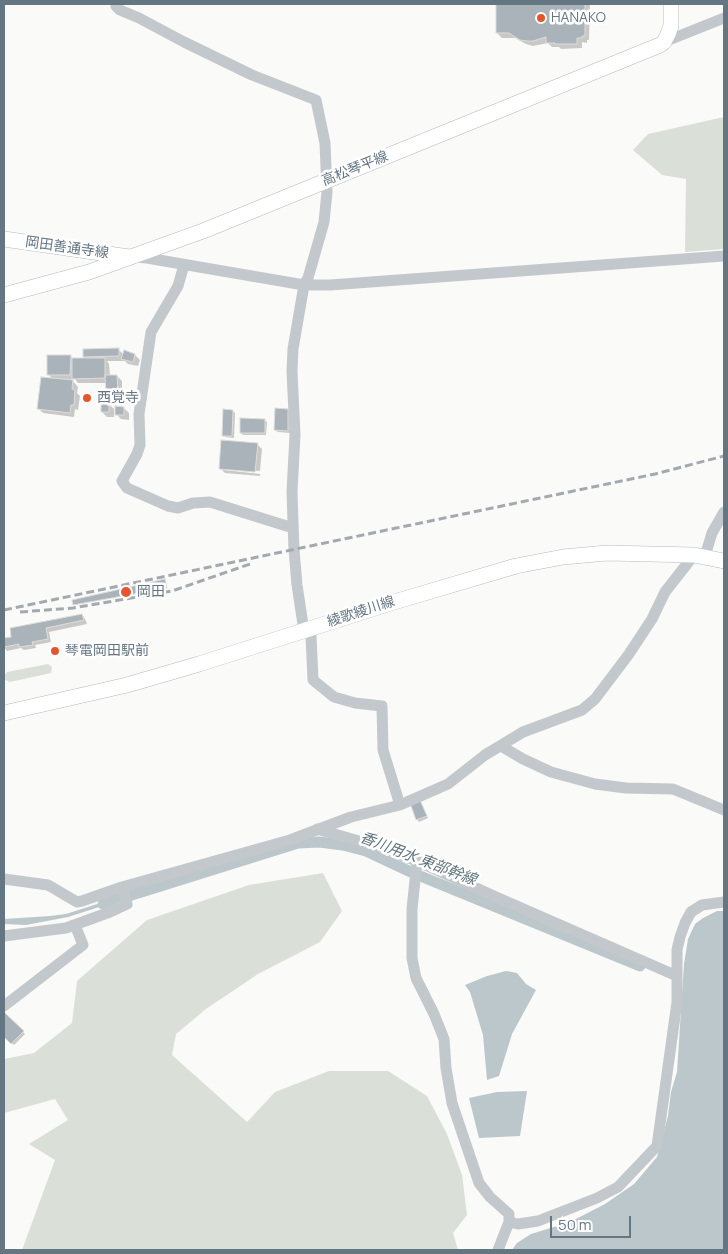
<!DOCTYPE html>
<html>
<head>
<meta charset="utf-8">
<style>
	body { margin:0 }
	#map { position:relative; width:728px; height:1254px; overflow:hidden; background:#fafaf8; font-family:Manrope,sans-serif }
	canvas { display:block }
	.frame { position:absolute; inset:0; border:5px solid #657683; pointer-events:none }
	.scale { position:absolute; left:550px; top:1216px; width:81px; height:22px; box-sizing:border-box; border:2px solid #657683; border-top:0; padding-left:6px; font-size:15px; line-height:18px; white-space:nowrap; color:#657683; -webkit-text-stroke:4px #fff; paint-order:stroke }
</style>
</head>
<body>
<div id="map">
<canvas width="728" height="1254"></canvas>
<div class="frame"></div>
<div class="scale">50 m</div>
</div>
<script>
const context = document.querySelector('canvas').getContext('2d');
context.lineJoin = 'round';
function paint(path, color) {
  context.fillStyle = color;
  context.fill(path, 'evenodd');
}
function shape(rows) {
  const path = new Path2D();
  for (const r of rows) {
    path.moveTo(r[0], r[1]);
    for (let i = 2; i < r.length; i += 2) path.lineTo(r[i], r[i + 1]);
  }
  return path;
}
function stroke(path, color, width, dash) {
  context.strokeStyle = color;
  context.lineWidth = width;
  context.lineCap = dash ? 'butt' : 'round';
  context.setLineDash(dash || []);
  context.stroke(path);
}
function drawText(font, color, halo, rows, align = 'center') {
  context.font = font + ' Manrope,"Noto Sans JP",sans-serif';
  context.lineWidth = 5;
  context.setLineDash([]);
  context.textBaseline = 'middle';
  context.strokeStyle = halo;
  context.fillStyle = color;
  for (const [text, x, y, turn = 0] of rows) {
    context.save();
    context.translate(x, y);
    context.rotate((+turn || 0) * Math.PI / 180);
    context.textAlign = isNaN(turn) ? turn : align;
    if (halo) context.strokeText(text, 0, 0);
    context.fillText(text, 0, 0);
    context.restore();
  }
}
const green = shape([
	[724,117,724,249,685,252,686,179,662,175,633,150,648,134],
	[48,664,52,667,51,673,10,682,5,680,4,676,7,672],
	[323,873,342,911,320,942,258,974,206,1009,176,1034,172,1055,247,1122,275,1092,329,1071,388,1071,427,1096,447,1134,462,1175,467,1215,453,1233,458,1250,22,1250,55,1160,29,1144,68,1120,55,1099,4,1113,4,1059,34,1053,72,1023,77,981,147,920,249,885]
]);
const water = shape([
	[116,898,118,901,68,917,26,925,4,924,4,919,50,916,66,914],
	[717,911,724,911,724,1250,512,1250,517,1243,531,1234,570,1222,605,1204,634,1184,657,1157,668,1116,671,1092,677,1072,684,964,688,939,695,924,703,918],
	[506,971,517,973,526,984,536,990,512,1034,499,1076,487,1080,483,1035,470,992,465,985,487,976],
	[527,1091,520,1136,479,1138,469,1098,497,1092]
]);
const shadow = shape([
	[498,4,590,4,589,40,587,40,587,43,582,42,582,48,561,49,559,47,552,47,548,43,533,46,526,44,515,38,502,38,497,33],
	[84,350,119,350,124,355,135,355,140,360,138,366,128,364,125,361,107,361,109,364,110,376,117,376,122,381,122,396,112,397,107,391,107,383,78,383,75,379,71,379,78,387,77,393,80,396,78,410,75,409,74,417,43,413,38,408,53,379,48,374,70,356,73,359,84,359],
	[109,404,114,409,114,417,107,417,102,412],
	[124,408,129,413,129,420,121,419,116,414],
	[288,410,290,412,290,433,278,432,275,430],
	[233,411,235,413,234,438,225,437,223,435],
	[264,420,267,422,266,435,243,435,241,433],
	[257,444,262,449,260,471,224,468,224,470,260,474,260,476,225,473,220,468],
	[165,580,167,588,75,604],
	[82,615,85,619,87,624,49,632,51,642,35,645,36,648,24,650,21,648,7,651,4,647,4,639],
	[420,801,428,818,419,822,417,819],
	[6,1015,25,1034,14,1045,4,1036,4,1017]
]);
const canal = shape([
	[103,904,298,843,319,842,343,845,366,851,413,873,640,966]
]);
const building = shape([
	[496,4,585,4,585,36,582,36,582,38,577,38,577,44,555,44,555,43,546,43,546,37,533,41,527,41,520,40,509,33,496,33,496,4],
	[119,348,119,356,83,357,83,349,119,348],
	[124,350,135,354,133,362,121,359,124,350],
	[47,355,71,355,70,375,47,375,47,355],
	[72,358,105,358,105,378,72,379,72,358],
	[105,375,117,375,118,392,106,392,105,375],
	[41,377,73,380,72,389,75,390,74,405,71,405,70,413,37,409,41,377],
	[101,403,109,403,109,412,101,412,101,403],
	[115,406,124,407,124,415,115,415,115,406],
	[275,408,288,409,288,431,274,430,275,408],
	[223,409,233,410,232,436,222,436,223,409],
	[240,418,265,419,265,433,240,433,240,418],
	[221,440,258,443,255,472,219,469,221,440],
	[165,579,167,588,73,605,72,600,165,579],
	[82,614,84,620,46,628,48,639,32,642,33,645,19,647,19,644,4,647,4,638,11,637,10,628,82,614],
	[420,800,427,816,416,820,410,803,420,800],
	[5,1013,24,1031,11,1044,4,1037,4,1015,5,1013]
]);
const minor = shape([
	[117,4,116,6,120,10,139,18,184,42,252,75,316,100,325,143,327,192,324,222,308,278,304,285,293,349,292,371,295,435,292,492,294,550,297,585,304,631],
	[664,42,724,18],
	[135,257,147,258,304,285,330,285,724,256],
	[184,265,178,286,151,332,139,414,140,445,137,454,122,481,127,488,168,506,178,508,193,503,210,502,293,528],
	[705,556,712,533,724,512],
	[309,629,311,636,313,680,334,697,355,703,382,706,383,750,400,805],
	[501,746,523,759,551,772,595,784,626,788,673,789,724,810],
	[317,829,366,843,417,861,496,897,677,976],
	[417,861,412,909,412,958,416,978,434,1014,444,1039,446,1068,452,1103,479,1183,490,1197,509,1214,509,1222,498,1250],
	[4,879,48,885,77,902,82,901,122,887,290,840,351,817,400,805,448,784,485,755,523,732,582,710,595,699,629,654,652,619,665,592,694,555],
	[4,936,66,928,110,912,127,904,122,887],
	[4,1006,83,945,75,925],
	[509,1222,518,1224,538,1221,597,1198,618,1187,657,1146,677,1002,677,950,680,937,685,923,691,912,702,905,724,902]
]);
const major = shape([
	[4,239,129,257],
	[4,295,89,272,203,231,660,45,664,42,668,34,671,26,671,4],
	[4,713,127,685,199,664,394,602,516,566,563,557,607,553,694,555,724,561]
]);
const rail = shape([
	[4,610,655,474,724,456],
	[20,612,73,608,172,591,253,563]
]);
const markers = [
	[541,18,5,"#e4572e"],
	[87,398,5,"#e4572e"],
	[126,592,6,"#e4572e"],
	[55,651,5,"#e4572e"]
];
const poiNames = [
	["HANAKO",551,18],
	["西覚寺",97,398],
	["岡田",137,592],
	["琴電岡田駅前",65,651]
];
const streetNames = [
	["高松琴平線",355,169,-22],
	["岡田善通寺線",67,248,8],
	["綾歌綾川線",361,612,-18]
];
const waterNames = [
	["香川用水 東部幹線",418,859,21]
];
paint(green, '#dadfd7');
paint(water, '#bbc7cb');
paint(shadow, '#0003');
stroke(canal, '#bbc7cb', 11);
paint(building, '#aab3b9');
stroke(building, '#dcdcda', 1);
stroke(major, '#b5babe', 16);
stroke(minor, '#c3c8cc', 11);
stroke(major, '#fff', 15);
stroke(rail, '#a2aab0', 3, [8, 4]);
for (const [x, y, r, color] of markers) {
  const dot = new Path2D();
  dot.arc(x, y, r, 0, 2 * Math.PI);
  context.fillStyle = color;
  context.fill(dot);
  stroke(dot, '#fff', 2);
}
drawText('14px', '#657683', '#fff', poiNames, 'left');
drawText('14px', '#657683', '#fff', streetNames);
drawText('italic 15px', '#60757c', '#fff', waterNames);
</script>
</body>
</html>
